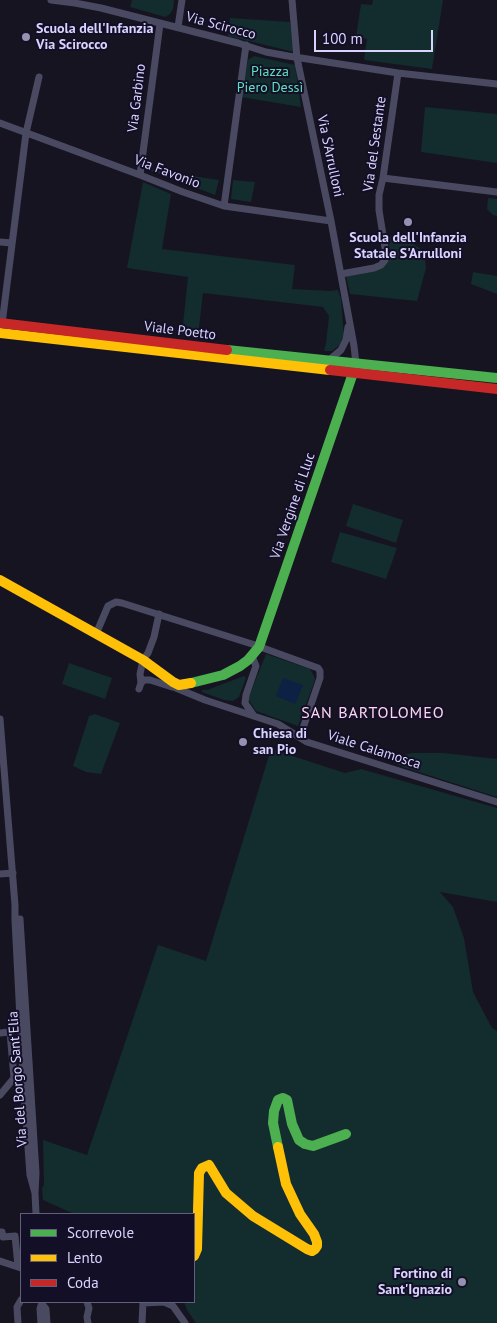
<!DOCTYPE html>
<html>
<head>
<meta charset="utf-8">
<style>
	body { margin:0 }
	#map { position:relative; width:497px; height:1323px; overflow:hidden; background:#161421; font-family:"PT Sans",sans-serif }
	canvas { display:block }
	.legend { position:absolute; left:20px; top:1213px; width:175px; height:90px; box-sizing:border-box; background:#130f26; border:1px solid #625e7d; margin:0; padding:6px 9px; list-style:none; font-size:15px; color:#d9d4ff }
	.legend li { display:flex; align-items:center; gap:10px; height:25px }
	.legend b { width:25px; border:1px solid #625e7d }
	.scale { position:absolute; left:314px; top:30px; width:119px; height:22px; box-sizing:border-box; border:2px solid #d9d4ff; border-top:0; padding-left:6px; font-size:15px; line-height:18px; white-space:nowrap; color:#d9d4ff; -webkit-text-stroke:4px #130f26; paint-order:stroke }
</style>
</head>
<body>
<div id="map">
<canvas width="497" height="1323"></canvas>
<ul class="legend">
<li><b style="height:6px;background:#4caf50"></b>Scorrevole</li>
<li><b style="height:6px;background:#ffc107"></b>Lento</li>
<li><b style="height:6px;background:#c62828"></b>Coda</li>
</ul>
<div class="scale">100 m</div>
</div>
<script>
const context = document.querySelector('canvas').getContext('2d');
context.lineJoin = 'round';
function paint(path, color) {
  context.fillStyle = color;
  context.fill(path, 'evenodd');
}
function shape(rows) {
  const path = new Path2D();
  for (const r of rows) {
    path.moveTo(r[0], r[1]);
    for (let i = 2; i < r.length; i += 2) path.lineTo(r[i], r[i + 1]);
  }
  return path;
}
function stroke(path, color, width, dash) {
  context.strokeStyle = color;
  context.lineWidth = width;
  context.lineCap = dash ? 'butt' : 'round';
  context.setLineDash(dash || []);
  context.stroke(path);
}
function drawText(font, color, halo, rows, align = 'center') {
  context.font = font + ' "PT Sans",sans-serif';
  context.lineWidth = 4;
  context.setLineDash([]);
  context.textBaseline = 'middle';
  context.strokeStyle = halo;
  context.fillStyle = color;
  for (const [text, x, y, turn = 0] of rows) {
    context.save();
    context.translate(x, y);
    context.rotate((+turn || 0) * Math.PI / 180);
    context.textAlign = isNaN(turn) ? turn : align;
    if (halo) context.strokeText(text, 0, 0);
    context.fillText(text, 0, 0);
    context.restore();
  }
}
const green = shape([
	[132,0,174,0,173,9,170,14,165,17,130,7],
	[373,0,443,0,432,69,364,60,367,39,356,37,361,4,372,5],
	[230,18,290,22,294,52,228,36],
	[254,56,295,65,301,107,241,97,248,60],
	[425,107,497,114,497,163,421,152],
	[147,169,219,180,215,195,149,170],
	[233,180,255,182,251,202,231,199],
	[143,182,171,194,162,249,295,265,292,289,330,291,338,290,341,299,344,338,341,344,332,351,324,351,326,343,329,316,323,307,203,293,198,336,182,334,188,277,127,268],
	[488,198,497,199,497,216,493,215,487,209],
	[399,234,401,240,409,241,424,251,426,268,417,301,350,294,346,276,381,268,389,259,389,237],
	[473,272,497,276,497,294,471,284],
	[353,504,403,520,396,543,346,526],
	[340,532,397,548,386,579,331,562],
	[266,654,310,669,314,676,315,680,298,726,256,711,248,699],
	[69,663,112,678,105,699,62,684],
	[244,676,246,678,239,697,233,701,224,700,202,692,202,690,207,690],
	[95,714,120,723,101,774,86,772,73,766,89,716],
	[271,749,345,773,361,769,497,808,497,902,440,892,453,907,464,938,473,992,492,1028,497,1031,497,1323,196,1323,187,1310,184,1302,194,1302,194,1214,74,1214,43,1200,42,1188,44,1185,43,1140,87,1155,158,945,206,961],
	[412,753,443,753,497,759,497,797,403,767,387,759]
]);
const water = shape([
	[283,678,303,685,295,704,276,696]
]);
const street = shape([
	[51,0,75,3,101,8,238,43,266,52,288,56,398,73,497,84],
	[292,0,297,58,331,221,354,346,356,364,355,366],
	[178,27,182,0],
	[0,123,140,175,183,192,224,206,331,221],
	[140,175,160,24],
	[383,178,497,192],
	[224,206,246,45],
	[0,242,12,243],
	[341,274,374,268,381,265,385,260,386,254,379,210,379,195,383,178,398,73],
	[2,324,26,133,39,77],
	[328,361,341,350,346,340,348,327],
	[96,634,108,606,116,602,122,603,252,644,318,668,320,671,320,678,300,737],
	[252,656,256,666,246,695,245,703,254,716],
	[141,683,144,680,150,680,172,687],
	[171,686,205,700,278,724,307,742,497,802],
	[139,689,141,683,140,674,143,660,148,653,154,637,159,614],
	[0,719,15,905,15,920,23,1078,30,1175,35,1193],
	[0,874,13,873],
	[20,919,36,1173,35,1193,36,1214],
	[0,1033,10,1032,14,1078],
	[0,1095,14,1078,17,1078],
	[0,1232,2,1232,3,1237,15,1236,18,1266],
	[0,1261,21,1268],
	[87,1302,89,1308,87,1317,88,1323],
	[143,1303,164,1302,173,1306,185,1323],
	[42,1304,46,1309,47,1323],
	[18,1323,17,1307,21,1300],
	[41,1323,40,1309,42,1302],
	[142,1323,143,1302]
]);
const fast = shape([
	[227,350,497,378],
	[191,683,223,675,240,666,248,660,259,647,353,373],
	[278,1147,273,1123,274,1111,278,1100,283,1098,287,1100,292,1124,299,1140,305,1144,313,1146,346,1134]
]);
const slow = shape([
	[0,333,330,370],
	[0,580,143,660,173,682,179,685,191,683],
	[194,1256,197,1249,199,1173,202,1168,209,1165,226,1193,253,1216,307,1249,312,1251,315,1249,317,1246,317,1242,314,1234,300,1214,286,1184,278,1147]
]);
const jam = shape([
	[0,323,227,350],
	[330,370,497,389]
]);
const markers = [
	[26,37,5,"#9591b1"],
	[408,222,5,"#9591b1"],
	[243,742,5,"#9591b1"],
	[462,1282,5,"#9591b1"]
];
const streetNames = [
	["Via Scirocco",221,26,15],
	["Via Garbino",137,98,-83],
	["Via del Sestante",375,144,-82],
	["Via S'Arrulloni",330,156,78],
	["Via Favonio",167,172,21],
	["Viale Poetto",180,331,7],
	["Via Vergine di Lluc",293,506,-71],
	["Viale Calamosca",374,750,18],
	["Via del Borgo Sant'Elia",18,1079,-94]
];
const poiNames = [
	["Scuola dell'Infanzia",36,29],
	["Via Scirocco",36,45],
	["Scuola dell'Infanzia",408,238,"center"],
	["Statale S'Arrulloni",408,254,"center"],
	["Chiesa di",253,734],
	["san Pio",253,750],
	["Fortino di",452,1274,"right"],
	["Sant'Ignazio",452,1290,"right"]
];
const parkNames = [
	["Piazza",270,72],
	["Piero Dessì",270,88]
];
const quarterNames = [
	["SAN BARTOLOMEO",373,713]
];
paint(green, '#132c2d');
paint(water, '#0d2144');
stroke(street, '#4a4962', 7);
stroke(fast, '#4caf50', 10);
stroke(slow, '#ffc107', 10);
stroke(jam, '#c62828', 10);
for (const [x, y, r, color] of markers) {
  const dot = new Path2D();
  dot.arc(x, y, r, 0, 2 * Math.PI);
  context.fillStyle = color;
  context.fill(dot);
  stroke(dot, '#130f26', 2);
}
drawText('14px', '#d9d4ff', '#130f26', streetNames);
drawText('bold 14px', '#d9d4ff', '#130f26', poiNames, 'left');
drawText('14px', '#5fe0c0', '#130f26', parkNames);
context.letterSpacing = '1px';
drawText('16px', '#ffd6f0', '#130f26', quarterNames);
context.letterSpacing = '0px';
</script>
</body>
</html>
